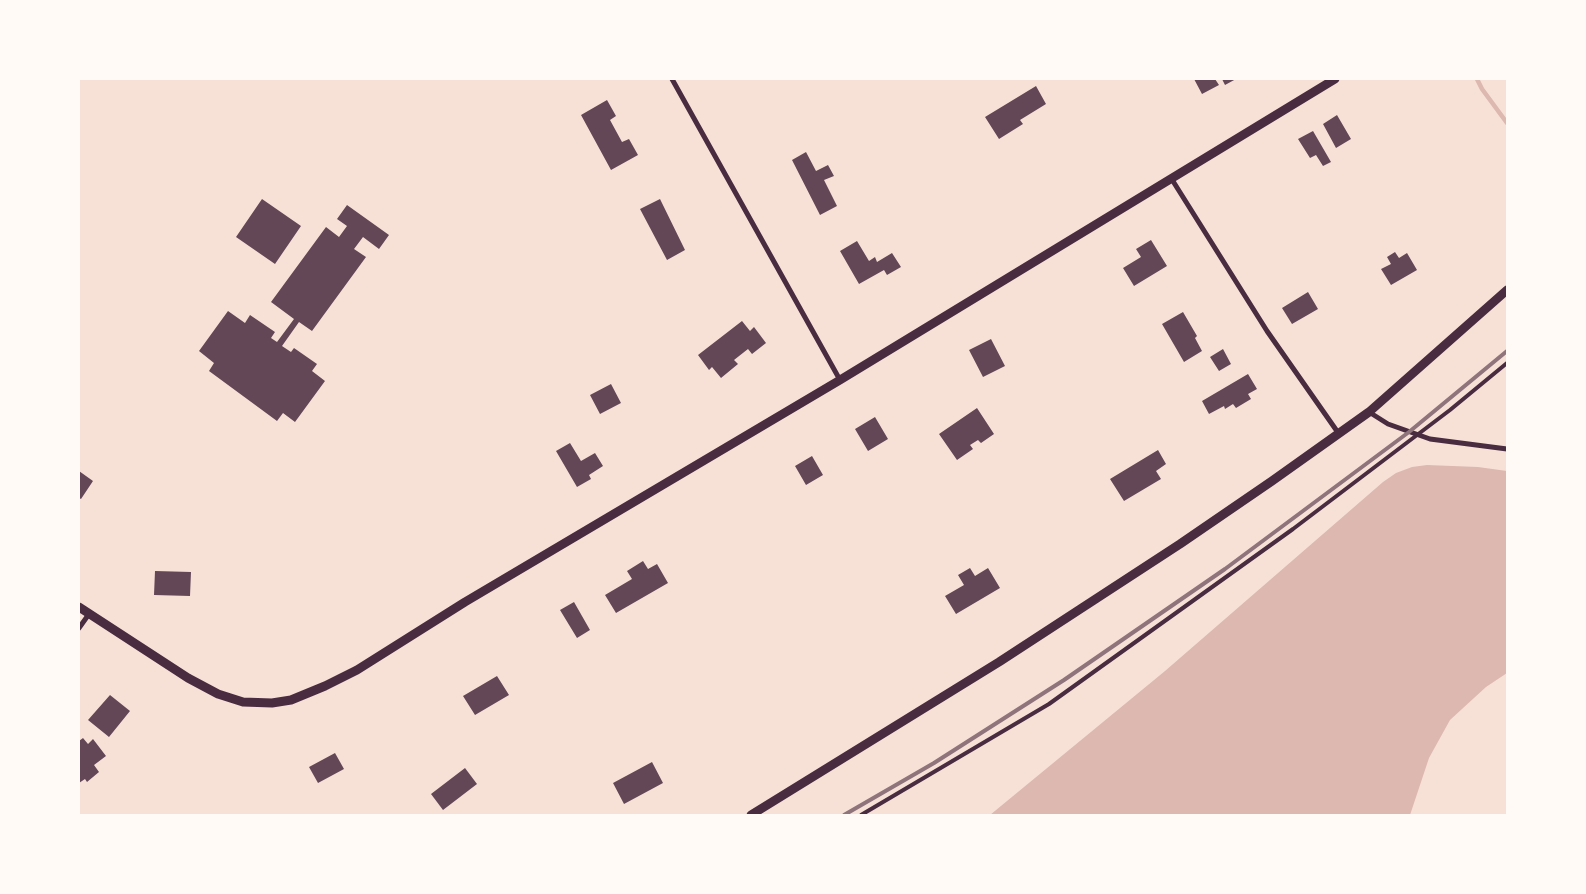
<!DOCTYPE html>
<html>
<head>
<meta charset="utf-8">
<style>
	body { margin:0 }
	#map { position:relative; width:1586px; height:894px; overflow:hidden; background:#f7e1d7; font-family:Ubuntu,sans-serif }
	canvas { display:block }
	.frame { position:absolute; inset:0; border:80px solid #fffaf5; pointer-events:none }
</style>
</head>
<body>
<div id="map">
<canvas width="1586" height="894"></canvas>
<div class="frame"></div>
</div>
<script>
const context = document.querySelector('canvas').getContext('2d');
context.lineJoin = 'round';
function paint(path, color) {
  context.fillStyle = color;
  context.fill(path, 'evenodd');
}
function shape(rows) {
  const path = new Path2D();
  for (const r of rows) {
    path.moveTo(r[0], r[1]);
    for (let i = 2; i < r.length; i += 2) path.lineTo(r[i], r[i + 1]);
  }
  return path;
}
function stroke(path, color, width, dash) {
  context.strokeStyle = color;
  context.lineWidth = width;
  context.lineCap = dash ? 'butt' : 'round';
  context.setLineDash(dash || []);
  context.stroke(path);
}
const water = shape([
	[1427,465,1478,467,1507,471,1507,673,1486,687,1450,720,1429,758,1410,815,990,815,1165,671,1383,482,1396,473,1412,467]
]);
const stream = shape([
	[1477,79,1482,89,1507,123]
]);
const building = shape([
	[1194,79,1215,79,1219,85,1202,94],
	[1222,79,1236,79,1225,85],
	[1036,86,1046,104,1020,120,1023,124,999,139,985,117],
	[607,100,616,116,610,120,622,142,629,139,638,155,611,170,581,115],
	[1337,115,1351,139,1336,148,1323,124],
	[1313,131,1331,162,1323,166,1316,155,1310,158,1298,139],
	[806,152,816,171,828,165,834,176,824,180,837,206,820,215,792,160],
	[262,199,301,226,275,264,236,237],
	[660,199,685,250,667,260,640,209],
	[347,205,389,235,379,249,363,237,354,249,366,257,312,331,299,322,282,346,291,352,294,348,317,364,312,371,325,381,295,422,283,413,277,421,209,371,214,363,199,351,228,311,245,323,250,315,275,332,271,338,277,342,294,319,271,302,326,227,339,237,347,226,337,219],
	[1151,240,1167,266,1134,286,1123,268,1141,257,1136,249],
	[857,241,869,261,875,257,877,262,892,253,901,267,887,275,884,270,859,284,840,251],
	[1395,252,1399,258,1407,253,1417,270,1391,285,1381,269,1391,264,1387,257],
	[1308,292,1318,309,1292,324,1282,308],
	[1183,312,1197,336,1195,338,1202,351,1184,362,1162,324],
	[742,321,750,331,754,327,766,343,752,354,748,349,734,360,738,364,721,378,712,367,709,370,698,355],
	[991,339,1005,366,983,377,969,350],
	[1223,349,1231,364,1219,371,1210,357],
	[1248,374,1257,389,1248,394,1251,399,1236,408,1233,404,1225,409,1224,406,1209,414,1202,401],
	[611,384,621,403,600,414,590,395],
	[977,408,994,434,981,443,978,440,970,445,973,449,957,460,939,434],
	[875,417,888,439,868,451,855,429],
	[570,443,581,461,595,453,603,466,589,475,591,479,577,487,556,451],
	[1158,450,1166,464,1156,471,1161,479,1124,501,1110,479],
	[812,456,823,475,806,485,795,466],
	[79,471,93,481,81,499,79,498],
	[643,561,648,569,657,564,668,583,616,613,605,595,632,579,627,571],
	[970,568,975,576,988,568,1000,588,956,614,945,596,964,585,958,575],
	[155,571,191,572,190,596,154,595],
	[574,602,590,630,577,638,560,610],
	[497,676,509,695,475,715,463,696],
	[110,695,130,711,109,737,88,720],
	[83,738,88,744,93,739,106,756,94,765,99,772,87,782,85,779,79,783,79,741],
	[335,753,344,769,318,783,309,767],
	[652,762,663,783,624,804,613,783],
	[465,768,477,784,443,810,431,794]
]);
const service = shape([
	[861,815,1049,704,1293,529,1450,410,1507,363]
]);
const minor = shape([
	[672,79,840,380],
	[1171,178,1267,331,1339,434],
	[1369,412,1388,424,1430,439,1507,449],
	[79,628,89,614]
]);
const tertiary = shape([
	[79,607,188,678,218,694,243,702,272,703,291,700,325,686,357,670,465,602,840,380,1335,79],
	[751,815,999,662,1180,544,1272,481,1369,412,1507,290]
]);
const rail = shape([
	[844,815,934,763,1064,680,1225,569,1409,432,1507,351]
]);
paint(water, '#dcb8b0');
stroke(stream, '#dcb8b0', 4.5);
paint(building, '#644757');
stroke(service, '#4a2c40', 4);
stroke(minor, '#4a2c40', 5);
stroke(tertiary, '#4a2c40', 9);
stroke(rail, '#8f747c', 4);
</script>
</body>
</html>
